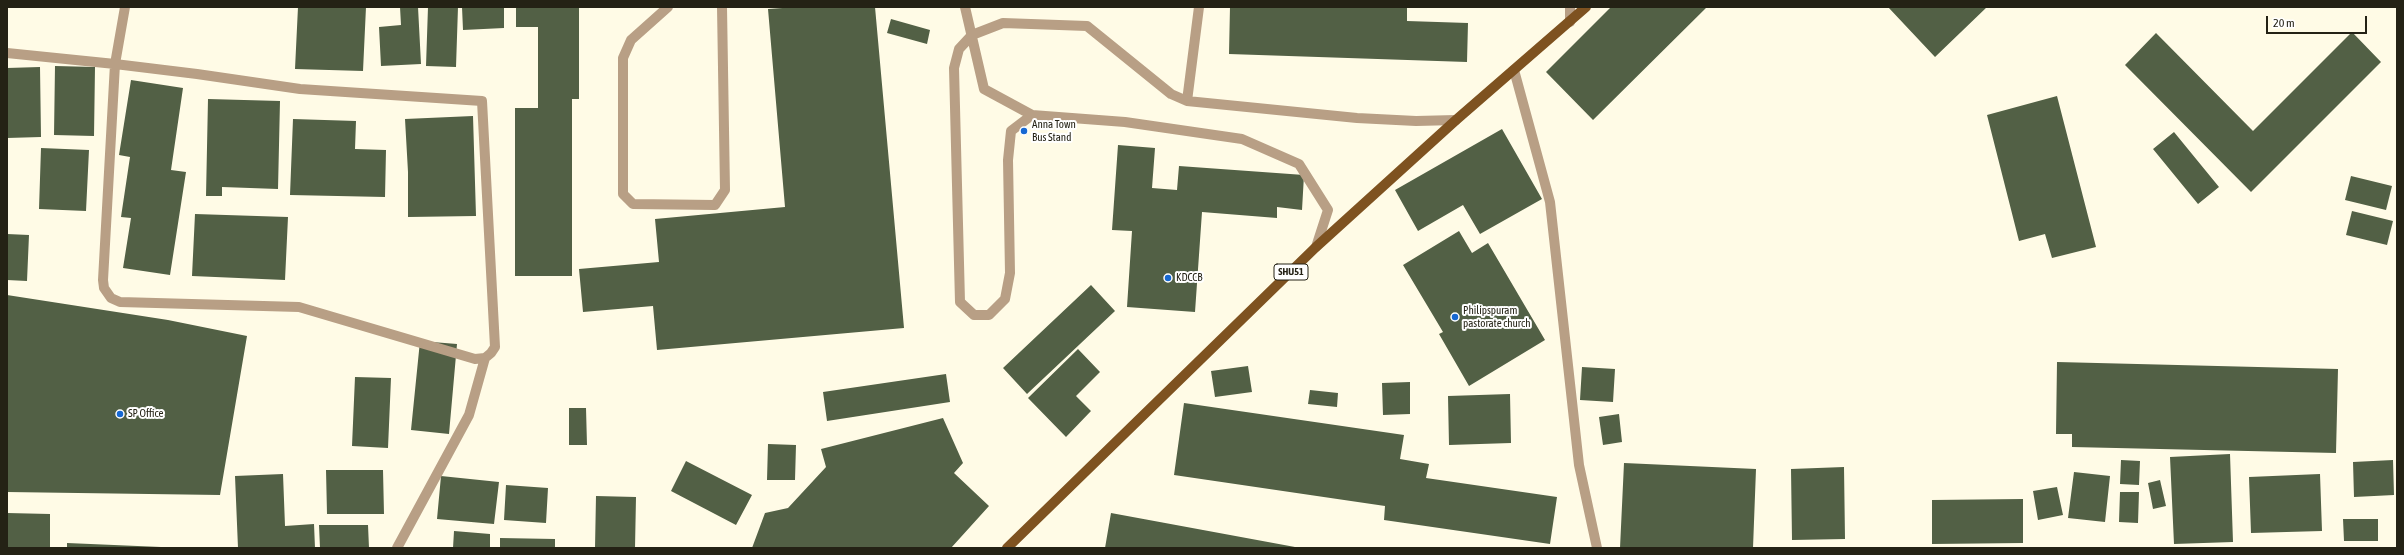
<!DOCTYPE html>
<html>
<head>
<meta charset="utf-8">
<style>
	body { margin:0 }
	#map { position:relative; width:2404px; height:555px; overflow:hidden; background:#fffbe6; font-family:"Asap Condensed",sans-serif }
	canvas { display:block }
	.frame { position:absolute; inset:0; border:8px solid #242215; pointer-events:none }
	.scale { position:absolute; left:2266px; top:16px; width:101px; height:18px; box-sizing:border-box; border:2px solid #242215; border-top:0; padding-left:5px; font-size:12px; line-height:14px; white-space:nowrap; color:#242215; -webkit-text-stroke:3px #fff; paint-order:stroke }
</style>
</head>
<body>
<div id="map">
<canvas width="2404" height="555"></canvas>
<div class="frame"></div>
<div class="scale">20 m</div>
</div>
<script>
const context = document.querySelector('canvas').getContext('2d');
context.lineJoin = 'round';
function paint(path, color) {
  context.fillStyle = color;
  context.fill(path, 'evenodd');
}
function shape(rows) {
  const path = new Path2D();
  for (const r of rows) {
    path.moveTo(r[0], r[1]);
    for (let i = 2; i < r.length; i += 2) path.lineTo(r[i], r[i + 1]);
  }
  return path;
}
function stroke(path, color, width, dash) {
  context.strokeStyle = color;
  context.lineWidth = width;
  context.lineCap = dash ? 'butt' : 'round';
  context.setLineDash(dash || []);
  context.stroke(path);
}
function drawText(font, color, halo, rows, align = 'center') {
  context.font = font + ' "Asap Condensed",sans-serif';
  context.lineWidth = 4;
  context.setLineDash([]);
  context.textBaseline = 'middle';
  context.strokeStyle = halo;
  context.fillStyle = color;
  for (const [text, x, y, turn = 0] of rows) {
    context.save();
    context.translate(x, y);
    context.rotate((+turn || 0) * Math.PI / 180);
    context.textAlign = isNaN(turn) ? turn : align;
    if (halo) context.strokeText(text, 0, 0);
    context.fillText(text, 0, 0);
    context.restore();
  }
}
const building = shape([
	[298,7,366,7,363,71,295,69],
	[400,7,418,7,421,64,381,66,379,27,401,25],
	[428,7,458,7,456,67,426,66],
	[462,7,504,7,504,28,463,30],
	[516,7,579,7,579,99,572,99,572,276,515,276,515,108,538,108,538,27,516,27],
	[797,7,875,7,904,328,657,350,653,306,583,312,579,269,659,262,655,219,785,207,768,9],
	[1230,7,1407,7,1407,21,1468,23,1467,62,1229,54],
	[1611,7,1707,7,1593,120,1546,72],
	[1888,7,1987,7,1935,57],
	[891,19,930,30,927,44,887,33],
	[2352,32,2381,62,2251,192,2125,65,2156,33,2253,131],
	[55,66,95,67,94,136,54,135],
	[40,67,41,137,7,138,7,68],
	[131,80,183,88,171,170,186,172,170,275,123,268,131,218,121,217,130,157,119,155],
	[2057,96,2096,247,2052,258,2045,234,2019,241,1987,115],
	[208,99,280,101,278,189,222,187,222,196,206,196],
	[473,116,476,216,408,217,408,172,405,119],
	[293,119,356,121,355,149,386,150,385,197,290,195],
	[1502,129,1542,199,1480,234,1463,205,1418,231,1395,190],
	[2174,132,2219,187,2198,204,2153,149],
	[1118,145,1155,148,1152,188,1177,190,1179,166,1304,175,1302,210,1277,207,1277,218,1202,212,1195,312,1127,307,1132,231,1112,230],
	[41,148,89,150,86,211,39,209],
	[2351,176,2392,186,2386,210,2345,200],
	[2352,211,2393,221,2387,245,2346,235],
	[195,214,288,217,285,280,192,276],
	[1459,231,1472,253,1488,243,1545,340,1469,386,1439,334,1443,332,1403,265],
	[7,234,29,235,27,281,7,280],
	[1091,285,1115,311,1027,394,1003,368],
	[7,295,168,320,247,336,220,495,7,492],
	[420,341,457,344,449,434,411,430],
	[1078,349,1100,372,1076,396,1091,411,1066,437,1028,398],
	[2057,362,2338,369,2336,453,2072,447,2072,434,2056,434],
	[1248,366,1252,392,1215,397,1211,371],
	[1582,367,1615,369,1613,402,1580,400],
	[946,374,950,402,827,421,823,392],
	[355,377,391,378,388,448,352,446],
	[1410,382,1410,414,1383,415,1382,383],
	[1310,390,1338,393,1337,407,1308,404],
	[1510,394,1511,443,1449,445,1448,396],
	[1184,403,1404,435,1400,459,1429,464,1426,478,1557,497,1550,544,1384,520,1385,506,1174,475],
	[569,408,586,408,587,445,569,445],
	[1619,414,1622,442,1603,445,1599,417],
	[943,418,963,463,954,473,989,506,951,548,752,548,765,513,788,508,826,467,821,449],
	[768,444,796,445,795,480,767,480],
	[2230,454,2233,542,2174,544,2170,457],
	[2121,460,2140,461,2139,485,2120,484],
	[2393,460,2394,495,2354,497,2353,462],
	[686,461,752,495,736,525,671,491],
	[1624,463,1756,469,1753,548,1620,548],
	[1844,467,1845,539,1792,540,1791,469],
	[326,470,383,470,384,514,327,514],
	[2074,472,2110,476,2105,522,2068,518],
	[283,474,285,526,314,524,315,548,238,548,235,476],
	[2320,474,2322,531,2251,533,2249,477],
	[441,476,499,482,494,524,437,519],
	[2160,480,2166,506,2153,509,2148,483],
	[506,485,548,488,546,523,504,520],
	[2057,487,2063,515,2038,520,2033,491],
	[2120,492,2139,492,2138,523,2119,522],
	[596,496,636,497,635,548,595,548],
	[2023,499,2023,543,1932,544,1932,500],
	[7,513,50,514,50,548,7,548],
	[1111,513,1295,547,1295,548,1105,548],
	[2343,519,2378,519,2378,541,2344,541],
	[319,525,368,525,369,548,320,548],
	[454,531,490,534,490,548,453,548],
	[500,538,555,539,555,548,500,548],
	[67,543,161,547,161,548,67,548]
]);
const service = shape([
	[668,7,631,40,623,58,623,194,633,204,715,205,725,190,722,7],
	[965,7,984,89,1032,115,1125,122,1242,139,1299,164,1328,210,1316,247],
	[1187,101,1199,7],
	[1032,115,1011,131,1008,160,1010,273,1005,299,989,315,974,315,960,302,954,68,959,49,972,35,1003,23,1087,26,1171,94,1187,101,1357,118,1416,121,1456,120]
]);
const pedestrian = shape([
	[1570,7,1570,22]
]);
const minor = shape([
	[7,53,115,64,197,74,300,89,482,101,495,347,491,353,485,358,475,359,299,307,120,302,111,298,104,288,103,280,115,64,125,7],
	[1514,70,1550,202,1579,465,1597,548],
	[397,548,469,415,485,358]
]);
const primary = shape([
	[1007,548,1316,247,1456,120,1586,7]
]);
const markers = [
	[1024,131,4,"#1668d2"],
	[1168,278,4,"#1668d2"],
	[1455,317,4,"#1668d2"],
	[120,414,4,"#1668d2"]
];
const shields = [
	[1291,272,34]
];
const shieldNames = [
	["SHU51",1291,272]
];
const poiNames = [
	["Anna Town",1032,125],
	["Bus Stand",1032,138],
	["KDCCB",1176,278],
	["Philipspuram",1463,311],
	["pastorate church",1463,324],
	["SP Office",128,414]
];
paint(building, '#526045');
stroke(service, '#b89f85', 10);
stroke(pedestrian, '#b89f85', 10);
stroke(minor, '#b89f85', 10);
stroke(primary, '#7e5220', 10);
for (const [x, y, r, color] of markers) {
  const dot = new Path2D();
  dot.arc(x, y, r, 0, 2 * Math.PI);
  context.fillStyle = color;
  context.fill(dot);
  stroke(dot, '#fff', 1.5);
}
for (const [x, y, w] of shields) {
  const box = new Path2D();
  box.roundRect(x - w / 2, y - 8, w, 16, 3);
  context.fillStyle = '#fff';
  context.fill(box);
  stroke(box, '#242215', 1);
}
drawText('bold 10px', '#242215', null, shieldNames);
drawText('11px', '#242215', '#fff', poiNames, 'left');
</script>
</body>
</html>
